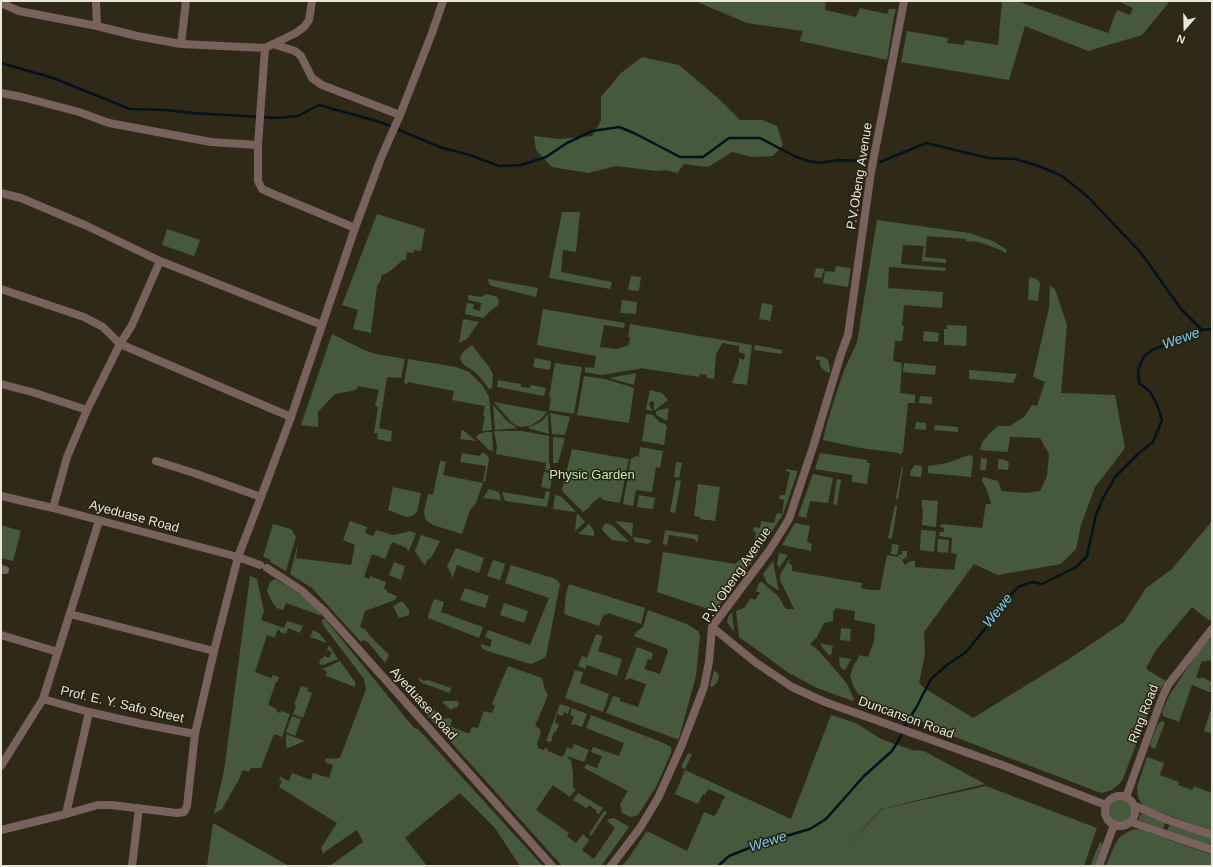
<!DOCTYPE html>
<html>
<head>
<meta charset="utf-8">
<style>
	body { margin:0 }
	#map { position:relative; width:1213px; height:867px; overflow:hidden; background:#2f2a18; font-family:Helvetica,sans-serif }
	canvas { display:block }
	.frame { position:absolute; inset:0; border:2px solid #e9e6da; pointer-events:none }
	.north { position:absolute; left:1165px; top:8px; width:40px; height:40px; -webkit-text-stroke:3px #25210e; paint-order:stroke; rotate:200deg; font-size:11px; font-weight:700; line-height:16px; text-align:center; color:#e9e6da }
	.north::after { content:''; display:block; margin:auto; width:14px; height:18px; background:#e9e6da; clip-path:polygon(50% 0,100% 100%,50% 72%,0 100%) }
</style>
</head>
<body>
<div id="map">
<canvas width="1213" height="867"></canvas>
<div class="frame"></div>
<div class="north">N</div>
</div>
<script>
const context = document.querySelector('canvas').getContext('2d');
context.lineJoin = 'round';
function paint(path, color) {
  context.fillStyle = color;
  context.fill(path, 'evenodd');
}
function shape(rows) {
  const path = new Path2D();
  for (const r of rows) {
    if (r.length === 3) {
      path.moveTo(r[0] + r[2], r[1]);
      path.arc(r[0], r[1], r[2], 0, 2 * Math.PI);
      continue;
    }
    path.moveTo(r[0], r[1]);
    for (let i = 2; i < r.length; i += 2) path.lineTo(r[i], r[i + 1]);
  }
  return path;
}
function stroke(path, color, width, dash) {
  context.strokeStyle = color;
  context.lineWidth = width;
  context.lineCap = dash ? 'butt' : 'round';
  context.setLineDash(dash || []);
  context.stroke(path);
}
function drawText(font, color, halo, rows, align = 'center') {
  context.font = font + ' Helvetica,sans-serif';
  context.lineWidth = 3;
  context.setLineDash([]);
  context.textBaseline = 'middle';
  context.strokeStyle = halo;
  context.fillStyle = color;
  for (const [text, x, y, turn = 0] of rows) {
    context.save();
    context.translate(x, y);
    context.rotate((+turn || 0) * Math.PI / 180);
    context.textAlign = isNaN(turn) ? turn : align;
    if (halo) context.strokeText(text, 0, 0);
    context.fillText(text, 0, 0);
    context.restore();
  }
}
const green = shape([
	[695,1,826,1,825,10,856,17,860,8,887,14,889,9,896,9,894,17,887,60,800,41,803,31,747,23],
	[1002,1,1016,1,1108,33,1117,10,1130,15,1133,8,1120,2,1120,1,1170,1,1142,35,1088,51,1025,26,1009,80,901,62,907,31,948,38,947,43,964,45,965,40,998,45],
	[642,57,679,65,719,99,740,120,762,120,777,126,783,145,773,156,752,157,732,152,708,167,684,164,677,173,667,170,657,171,616,166,588,173,552,167,536,150,534,136,560,139,592,136,601,121,601,97,621,73],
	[562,212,580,212,576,252,563,250,561,272,612,282,610,289,549,278],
	[377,214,425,229,421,251,414,250,414,253,407,252,406,260,403,260,389,272,381,276,381,280,377,286,371,333,353,329,358,310,342,305],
	[877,220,969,233,993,241,1007,250,1005,253,1001,250,979,242,966,241,966,239,927,236,925,257,946,259,946,263,922,261,924,246,903,245,901,264,946,268,945,271,889,267,888,288,943,292,942,308,904,305,902,326,904,326,902,341,895,341,893,361,902,363,900,393,915,395,915,403,908,403,903,452,900,455,899,453,860,448,823,440,827,423,841,379,845,368,855,347,857,342],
	[167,229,200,240,194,256,162,245],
	[836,266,851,268,848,287,823,283,825,271,835,272],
	[816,268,824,269,822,278,814,277],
	[631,276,641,277,639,291,628,290],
	[1029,277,1037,279,1040,283,1038,301,1028,300],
	[488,279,538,288,536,297,492,286,489,284],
	[1050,286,1055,289,1067,325,1061,393,1115,395,1125,448,1095,487,1081,525,1076,549,1061,564,998,575,974,564,924,632,925,654,919,683,924,688,973,718,1069,659,1124,622,1146,588,1172,569,1212,521,1212,618,1210,621,1192,607,1156,650,1146,668,1149,671,1166,681,1157,693,1151,706,1122,781,1112,790,1101,793,934,729,920,720,902,713,888,712,874,708,865,703,854,688,850,675,854,665,860,655,868,657,874,641,875,624,854,620,855,611,835,608,835,610,833,611,833,621,824,623,817,637,810,644,818,650,840,675,847,684,854,699,853,701,817,688,789,673,739,637,736,611,744,608,751,598,755,600,760,593,756,591,759,583,762,582,778,596,786,609,794,609,780,580,780,575,790,558,789,564,792,565,792,571,862,583,861,588,870,590,880,590,887,555,898,557,899,554,902,555,902,551,907,551,907,557,902,560,905,565,910,561,915,561,915,567,954,570,957,554,951,553,952,538,939,536,940,532,944,532,944,528,940,527,941,524,982,528,986,504,991,504,987,490,982,481,983,477,998,481,1002,491,1027,493,1040,491,1047,476,1049,454,1040,438,1010,437,1008,452,980,450,982,443,988,435,998,426,1010,426,1024,417,1032,405,1037,406,1045,382,1033,377,1049,308],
	[487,294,497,297,499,301,498,306,495,307,483,318,465,314,467,303,474,304,473,309,480,311,481,303,468,300,468,295,481,297],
	[622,300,637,302,636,314,620,313],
	[762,303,773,305,770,321,759,319],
	[543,309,625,323,624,328,604,325,600,347,617,349,629,345,630,337,628,337,630,324,752,345,747,385,732,383,739,363,739,358,744,360,745,354,739,352,739,346,722,343,716,355,714,379,707,378,707,375,700,374,699,377,640,368,639,369,601,375,585,372,585,367,594,368,596,356,537,345],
	[463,319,479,322,467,339,459,343],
	[947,325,967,326,966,346,944,345,944,329,947,329],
	[924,331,939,333,938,342,923,341],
	[332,334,364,350,376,354,405,359,401,378,387,377,379,428,392,431,391,442,377,439,378,433,374,433,378,407,375,406,379,390,358,386,356,390,335,394,318,412,318,427,301,425],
	[472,345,489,367,493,374,492,388,489,389,484,382,475,372,463,364,460,358,463,352],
	[755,345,782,350,782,354,754,350],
	[816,356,824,357,828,360,830,368,830,373,826,372,820,366,820,360,816,360],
	[535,358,551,361,550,370,533,367],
	[408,359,456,367,469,372,483,386,489,397,492,430,482,431,485,416,483,415,485,406,452,400,454,391,408,382,407,384,404,383],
	[555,363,582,367,574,414,549,410,551,397,549,397],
	[904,363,936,366,935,375,903,372],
	[969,370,1017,374,1013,383,969,379],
	[636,373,634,385,609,378],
	[584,376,605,379,634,388,629,423,577,415],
	[498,380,521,384,521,387,530,388,531,385,546,388,544,396,497,387],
	[650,390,662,393,668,400,655,410,654,410,654,402,651,401,649,404,652,410,651,411,646,409],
	[920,396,932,397,932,404,919,403],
	[494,402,547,412,541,419,535,423,530,426,521,427,517,426,511,422],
	[493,405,507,421,517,428,495,430],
	[669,408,667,421,656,415,656,412,658,410],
	[550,413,570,417,565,435,552,434],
	[548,414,549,434,528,428,542,421],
	[646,414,653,415,660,423,663,423,665,424,667,427,664,445,642,441],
	[916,422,926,423,926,430,915,429],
	[935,425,958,427,958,432,934,430],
	[462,430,463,430,476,441,460,439],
	[494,431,522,431,549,436,549,461,551,471,545,470,546,463,496,454,497,446],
	[486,432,492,432,493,451,489,450,476,437,479,434],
	[553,437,565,438,558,463,553,463],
	[640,447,663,451,660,468,656,467,652,492,636,490,633,506,623,504,631,458,634,458,635,456,639,457],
	[572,449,629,459,620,503,603,500,600,497,590,505,591,506,583,512,563,492,562,490],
	[482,452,487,455,489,459,485,482,483,481,486,466,460,462,462,453,480,456],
	[820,453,867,460,867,463,870,463,867,484,852,482,852,475,815,469],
	[969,455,973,457,971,477,928,473,928,466,947,463],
	[981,458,987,459,986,470,980,470],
	[998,459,1006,460,1009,463,1008,470,998,469],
	[440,461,446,462,443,475,483,483,476,503,470,510,462,534,433,525,427,521,425,518,424,511,428,494,433,495],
	[676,462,682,463,679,478,674,477],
	[915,465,922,466,921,477,910,476,911,470],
	[902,466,903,467,898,499,897,500,896,498],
	[786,469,798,471,783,514,753,561,716,609,711,610,657,592,663,552,735,564,753,548,756,532,753,531,754,527,760,528,761,521,774,523,777,513,782,514,784,500,780,499,779,497,781,495,785,495,790,472,786,471],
	[544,472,553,474,550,489,541,487],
	[813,474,833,478,828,503,810,501,806,518,798,516],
	[837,479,841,480,837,505,833,504],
	[676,480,681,481,675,513,670,512],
	[698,484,720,487,715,521,700,519,700,517,694,516],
	[393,487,421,493,417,512,412,516,406,517,388,510],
	[489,489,499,492,501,500,483,498],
	[546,491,550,492,547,507,505,501,502,492,544,499],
	[556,495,562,497,576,512,553,509,555,496],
	[639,495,655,498,653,509,637,507],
	[922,500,938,501,936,527,922,525,923,509,922,509],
	[895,505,897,507,892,538,890,539,888,538],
	[577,513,585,522,575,531],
	[350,521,367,527,365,533,373,536,376,530,393,535,407,532,409,531,416,533,409,551,407,550,407,548,392,542,385,559,372,554,364,577,369,579,370,576,386,582,384,589,387,590,387,592,397,596,395,600,365,611,360,627,365,629,370,636,389,655,385,663,368,642,363,640,361,642,312,588,290,574,298,543,296,558,351,565,355,545,343,540],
	[615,521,633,523,632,537],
	[607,523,613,526,629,542,612,540,603,531,602,529,604,524],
	[795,523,810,526,807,542,812,544,811,551,782,545],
	[273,524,291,529,296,537,286,571,270,562,271,560,263,557],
	[589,524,594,531,594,536,578,534],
	[1,525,21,531,13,561,1,558],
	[665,530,698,535,698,541,696,542,695,539,669,535,667,544,664,545,663,544],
	[921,530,936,531,934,552,920,550],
	[421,535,440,541,435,551,430,559,428,559,425,565,422,562,415,551],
	[633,537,651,540,651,542,648,544,635,542],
	[938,539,949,540,948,553,937,552],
	[892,544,899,545,897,555,891,554],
	[456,548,484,558,479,573,457,565,453,578,447,566],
	[779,553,788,555,779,568,777,564],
	[493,560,505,564,500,580,487,576],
	[773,561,775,572,779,591,767,583,763,574],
	[394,562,405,566,401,580,389,575],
	[511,565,553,578,557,580,560,584,546,656,543,659,531,664,487,651,483,649,481,646,481,644,490,647,492,640,485,637,488,630,530,645,549,598,505,583],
	[250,576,258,579,257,580,264,611,261,620,284,628,287,621,303,626,300,633,288,628,286,634,280,632,280,630,277,630,275,638,267,635,255,672,271,678,273,675,279,677,277,682,276,682,268,705,277,709,276,711,280,713,281,711,290,714,282,737,274,734,261,768,251,768,249,772,243,770,238,781,222,809,214,814,224,771],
	[275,579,294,590,319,611,322,616,286,603,283,610,277,608,272,602,267,591,270,582],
	[569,584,645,608,641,624,608,613,607,615,604,614,599,626,564,614,566,594],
	[465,588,489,596,485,608,460,600],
	[434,599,444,602,441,612,483,627,479,638,428,618,428,616],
	[402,601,409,610,409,615,399,618,393,606],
	[504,603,528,611,524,623,500,615],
	[648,610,687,624,698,631,700,636,696,676,679,738,678,739,674,738,606,713,613,696,620,698,620,701,638,707,646,684,629,678,627,680,625,679,637,647,653,653,651,660,648,659,644,669,660,674,668,652,667,649,634,636,636,632,643,627],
	[732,612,734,632,727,622,728,617],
	[323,619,325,619,414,728,418,729,543,866,520,866,495,828,460,793,405,838,427,866,331,866,331,865,363,842,357,830,326,851,323,854,321,848,337,823,279,787,282,781,279,780,280,777,289,781,292,773,311,780,313,773,329,778,333,765,325,762,326,759,327,758,333,759,340,758,366,689,364,679,323,625,322,622],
	[841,628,851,629,850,641,840,640],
	[313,630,320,634,327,643,310,637],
	[596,634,603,636,598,651,622,659,617,676,587,665,585,669,578,666,582,656,587,658],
	[1212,636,1212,662,1207,660,1206,662,1202,661,1196,677,1200,679,1201,677,1212,682,1212,693,1192,685,1179,722,1163,716,1162,712,1169,696,1195,656],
	[820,643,833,646,831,655,829,655,822,647],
	[329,645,338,659,323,665,319,664,321,658,323,659,324,656,329,658,332,652,327,650],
	[839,657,851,659,845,670,842,669,840,666],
	[340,661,355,682,355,687,326,676,327,672,323,669],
	[508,666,542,678,545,690,548,695,535,726,539,728,541,732,537,744,538,748,544,750,545,748,547,748,548,751,562,757,564,755,567,747,572,749,574,744,589,750,584,762,567,756,571,761,573,772,573,788,576,789,570,797,553,785,536,810,569,833,567,836,576,843,583,834,589,840,582,850,594,859,615,828,607,821,609,819,614,818,629,827,601,866,562,866,405,691,410,687,444,719,450,718,452,720,450,726,469,734,472,727,478,728,484,711,492,713,495,706,492,704],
	[575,670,583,672,580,683,609,694,603,712,565,698],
	[714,670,718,674,719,677,716,684,712,687,710,686],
	[419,677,424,681,428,680,451,688,450,693,422,683,420,681],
	[301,686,308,688,307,691,312,693,303,718,293,714,296,706,294,705],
	[443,701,458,701,459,704,457,708,455,707,451,710,443,703],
	[560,704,570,707,568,714,564,712,562,716,557,714,555,723,559,724,556,732,554,732,551,742,546,741],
	[572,708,587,714,582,727,574,724,573,725,571,725,574,716,570,715],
	[1211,709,1212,709,1212,734,1204,731],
	[591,715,661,742,671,747,671,753,656,787,638,815,631,817,622,813,620,804,628,791,584,768,586,764,597,768,602,756,591,752,593,747,619,756,624,743,586,728],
	[831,715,856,723,881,739,912,750,924,751,985,784,881,809,844,850,882,809,986,786,1097,828,1084,866,622,866,630,856,647,831,687,851,704,812,714,816,716,814,725,796,708,789,705,795,703,794,698,804,675,794,685,770,791,819],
	[292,716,301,719,295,736,286,732],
	[1162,721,1165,722,1155,749,1151,747,1150,744,1158,724],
	[286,734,305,741,288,748,286,747],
	[688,753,692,754,685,769,681,767],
	[1147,757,1164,763,1160,775,1179,782,1178,785,1192,790,1194,786,1212,793,1212,831,1143,806,1138,797,1137,787],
	[578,793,603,808,599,814,596,813,597,811,589,805,586,808,573,800],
	[1120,811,12],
	[604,811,607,812,591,836,589,834],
	[1143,814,1165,822,1163,829,1139,820,1139,816],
	[213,823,289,866,207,866],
	[1170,823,1212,838,1212,847,1167,831],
	[1139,829,1212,855,1212,866,1106,866,1115,844,1120,837,1131,830],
	[1100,842,1103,844,1095,866,1090,866]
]);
const stream = shape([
	[1,63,53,78,130,109,166,110,193,113,277,118,298,116,319,105,380,122,390,126],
	[399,130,442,148,470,155,499,166,521,165,546,157,567,143,592,131,619,127,634,133,657,145],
	[659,146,680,157,703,157,729,138,760,138,794,156,808,161,820,163,838,160,864,161],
	[880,162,926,143,988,158,1015,159,1039,166,1062,176,1088,197,1141,253,1181,309,1202,330],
	[718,866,729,856,762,843,810,829,826,819,864,776,892,751,900,738,907,722,916,708,931,679,947,665,966,652,999,612,1003,603,1018,587,1032,582,1042,584,1076,567,1087,556,1096,515,1103,498,1115,477,1138,454,1153,442,1162,420,1156,402,1150,392,1139,383,1138,370,1144,356,1154,349,1169,344,1202,330,1212,329]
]);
const minor = shape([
	[96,1,97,26],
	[1,3,19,11,97,26,137,36,181,44,265,48,296,33,304,27,309,20,312,1],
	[181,44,186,1],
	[273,44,295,51,301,56,312,78,322,85,400,115],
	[265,48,258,145,258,181,262,189,273,194,355,228],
	[1,93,22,97,79,112,109,123,211,142,258,145],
	[1,193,21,198,87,226,160,261,322,325],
	[1,289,84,317,103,327,120,344,132,325,160,261],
	[1,384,32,392,87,410],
	[156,461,194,473,261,497],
	[1,496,53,508,238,557,260,565],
	[53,508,67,457,87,410,120,344,291,417],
	[267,568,301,590,325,612,552,866],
	[1,569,5,570],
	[70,614,214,651],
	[712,627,755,662,792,687,825,702,1002,765,1106,805],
	[1,635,58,652],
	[43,699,89,712,142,724,195,734],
	[1,766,43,699,99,521],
	[1120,811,15],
	[1126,797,1162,698,1168,685,1212,629],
	[1135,806,1168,820,1212,835],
	[66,814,89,712],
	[1131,822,1212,850],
	[1,830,66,814,98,805,111,805,177,813,184,812,187,806,195,734,214,651,238,557,261,497,291,417,355,228,381,158,400,115,432,33,443,1],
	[132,866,139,808],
	[611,866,640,828,658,798,681,747,704,687,709,662,712,627,769,551,789,519,813,447,841,354,848,335,871,172,904,1],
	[1099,866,1114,825]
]);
const streetNames = [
	["P.V.Obeng Avenue",860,176,-81],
	["Ayeduase Road",134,517,15],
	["P.V. Obeng Avenue",737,575,-56],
	["Ayeduase Road",423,704,48],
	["Prof. E. Y. Safo Street",122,705,13],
	["Ring Road",1144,714,-69],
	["Duncanson Road",906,718,20]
];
const parkNames = [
	["Physic Garden",592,475]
];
const waterNames = [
	["Wewe",1181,339,-20],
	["Wewe",998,611,-52],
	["Wewe",768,842,-18]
];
paint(green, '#46593c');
stroke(stream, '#00131f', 2.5);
stroke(minor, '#79615e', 8);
drawText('13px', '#e9e6da', '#25210e', streetNames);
drawText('13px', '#c3efad', '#25210e', parkNames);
drawText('italic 14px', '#79ccf4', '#25210e', waterNames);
</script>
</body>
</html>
